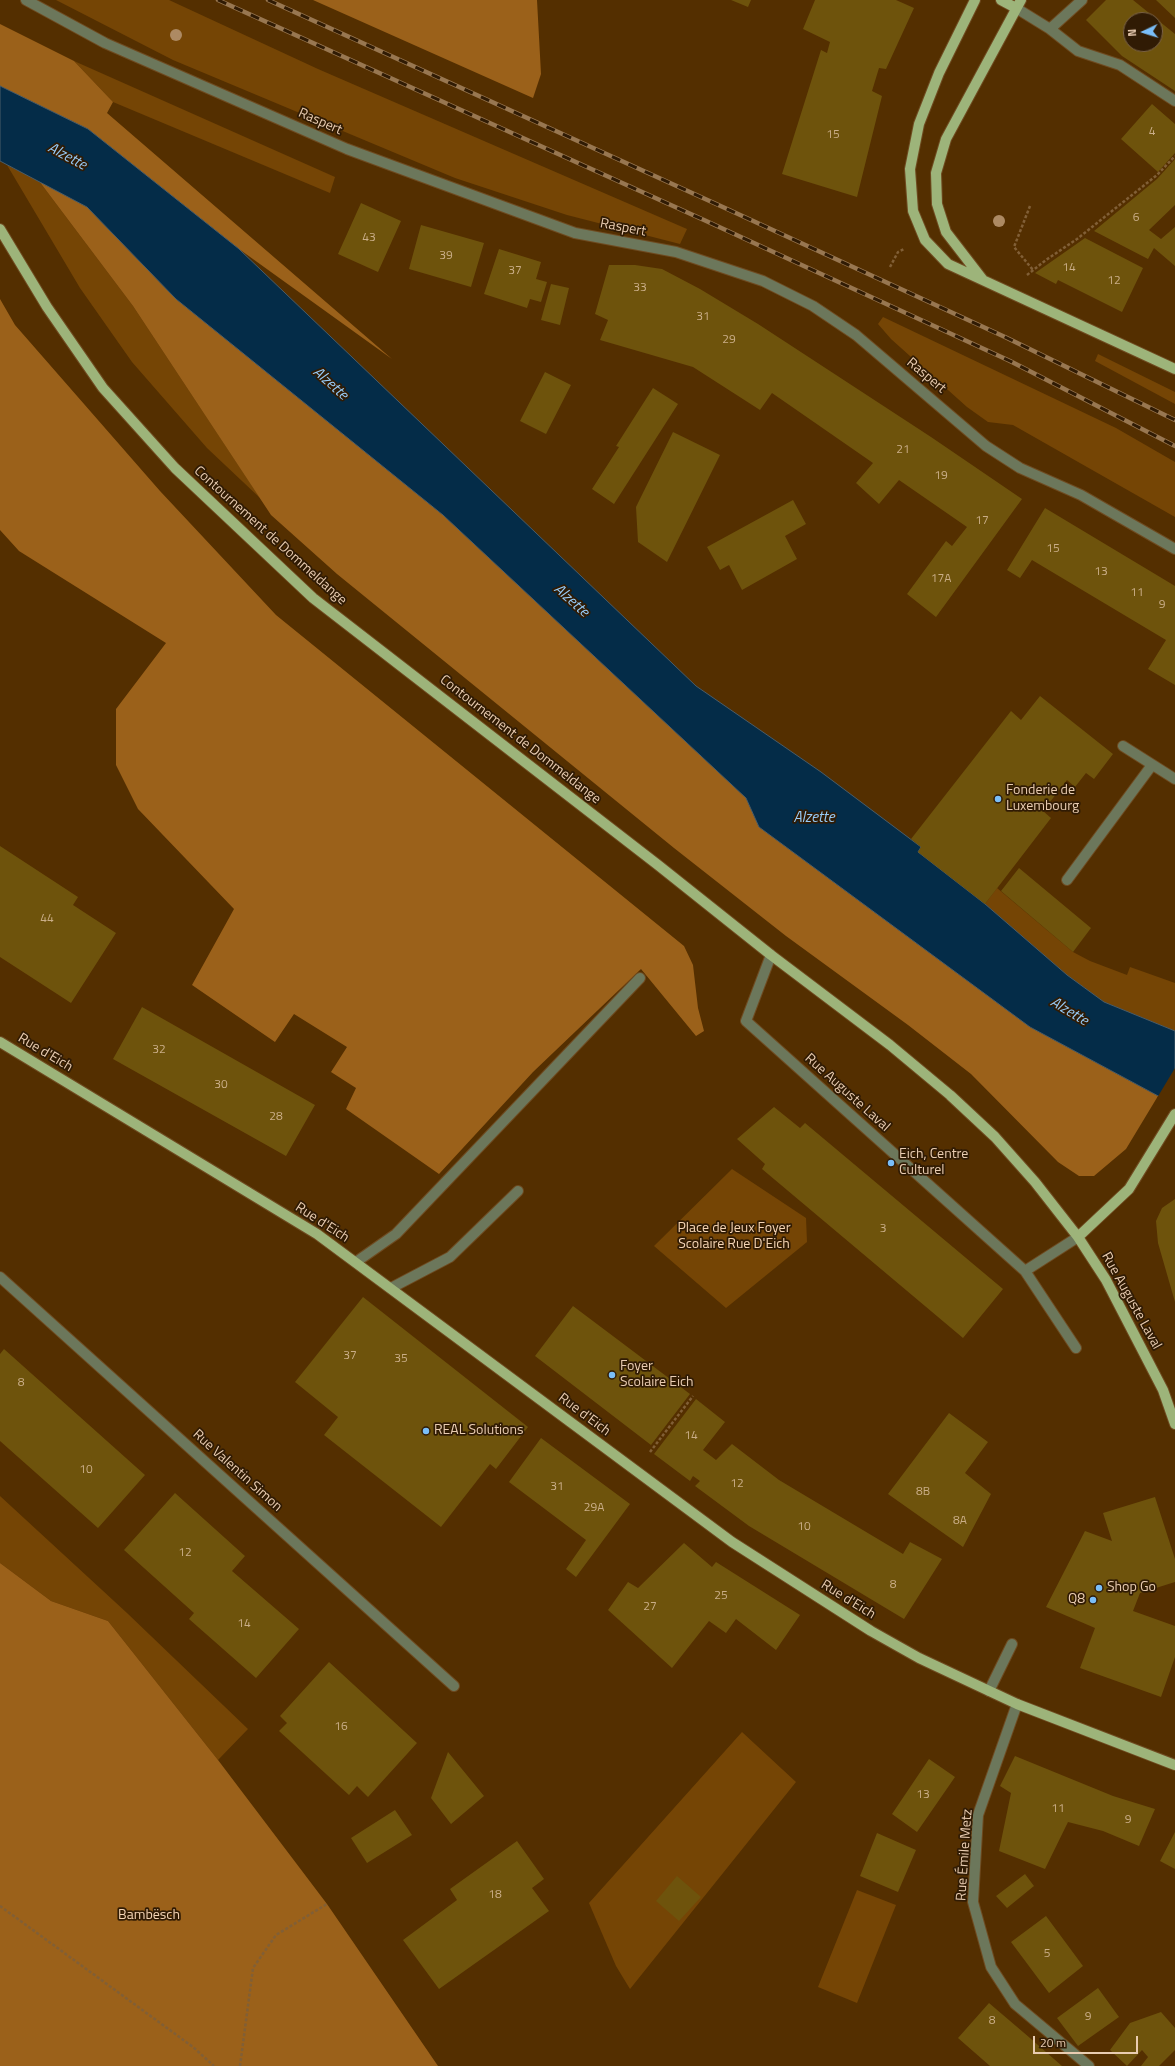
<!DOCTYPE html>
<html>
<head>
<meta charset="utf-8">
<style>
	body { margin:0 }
	#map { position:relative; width:1175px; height:2066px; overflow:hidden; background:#542f00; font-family:"Titillium Web",sans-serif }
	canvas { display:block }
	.north { position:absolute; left:1123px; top:12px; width:40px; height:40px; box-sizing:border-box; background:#301b04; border:1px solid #7a6249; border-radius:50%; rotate:266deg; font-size:11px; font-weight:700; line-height:16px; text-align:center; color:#e9ccb1 }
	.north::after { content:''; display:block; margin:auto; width:14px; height:18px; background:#7abef8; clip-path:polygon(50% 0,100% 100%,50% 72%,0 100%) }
	.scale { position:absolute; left:1033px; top:2036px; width:105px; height:18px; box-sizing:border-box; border:2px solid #e9ccb1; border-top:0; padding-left:5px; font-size:12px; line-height:14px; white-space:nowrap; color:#e9ccb1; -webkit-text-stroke:3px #301b04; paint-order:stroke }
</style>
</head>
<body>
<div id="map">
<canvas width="1175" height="2066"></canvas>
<div class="north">N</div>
<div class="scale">20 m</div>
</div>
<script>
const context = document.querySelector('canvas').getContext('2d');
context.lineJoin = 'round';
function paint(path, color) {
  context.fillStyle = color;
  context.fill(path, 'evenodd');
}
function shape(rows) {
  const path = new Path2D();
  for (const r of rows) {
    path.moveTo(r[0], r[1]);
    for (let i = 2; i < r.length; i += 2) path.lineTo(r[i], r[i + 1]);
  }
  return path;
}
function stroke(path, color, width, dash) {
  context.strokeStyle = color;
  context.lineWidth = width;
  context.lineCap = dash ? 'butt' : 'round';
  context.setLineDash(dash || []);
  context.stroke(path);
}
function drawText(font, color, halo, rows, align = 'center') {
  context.font = font + ' "Titillium Web",sans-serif';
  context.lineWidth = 3.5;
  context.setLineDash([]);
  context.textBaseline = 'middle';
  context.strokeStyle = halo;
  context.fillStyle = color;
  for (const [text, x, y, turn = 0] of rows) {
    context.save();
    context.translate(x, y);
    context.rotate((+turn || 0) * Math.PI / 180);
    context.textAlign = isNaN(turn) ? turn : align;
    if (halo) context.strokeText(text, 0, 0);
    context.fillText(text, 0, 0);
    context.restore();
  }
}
const green = shape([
	[56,0,169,0,318,69,687,229,680,244,567,215,455,178,173,60],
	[74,61,335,177,330,193,113,102],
	[7,165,39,181,133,306,260,498,207,448,132,362,80,288],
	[883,317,1116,428,1175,462,1175,517,1013,425,988,422,967,407,891,339,878,324],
	[1098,354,1175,392,1175,404,1095,361],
	[997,888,1073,952,1090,961,1127,975,1130,967,1175,983,1175,1031,1104,1002,1067,975,985,904],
	[732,1169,806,1218,807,1242,726,1308,654,1246],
	[0,1496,127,1613,248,1729,218,1760,108,1621,51,1601,0,1563],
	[742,1732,796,1782,630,1989,616,1966,589,1903],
	[857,1890,896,1905,857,2003,818,1987]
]);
const forest = shape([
	[313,0,537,0,541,74,533,98],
	[0,24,74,61,113,102,107,113,392,359,239,249,88,129,0,86],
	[39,181,87,207,176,299,443,515,746,798,759,827,1030,1027,1158,1096,1126,1149,1094,1176,1079,1176,1058,1162,971,1074,908,1025,786,936,674,848,337,574,271,515,133,306],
	[0,299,15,325,160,491,276,615,684,946,693,965,698,1008,704,1031,696,1036,641,969,533,1072,439,1174,346,1109,356,1088,331,1072,347,1047,294,1014,275,1042,192,985,234,909,138,809,116,765,116,709,166,643,19,551,0,530],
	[0,1563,51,1601,108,1621,218,1760,327,1904,438,2066,0,2066]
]);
const water = shape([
	[0,86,88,129,239,249,696,686,821,772,921,847,918,852,985,904,1067,975,1104,1002,1175,1031,1175,1105,1030,1027,759,827,746,798,443,515,176,299,87,207,0,161,0,86]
]);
const pier = shape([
	[1175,1068,1175,1107,1157,1098]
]);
const building = shape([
	[731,0,751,0,748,7],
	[815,0,896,0,914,8,886,69,879,68,872,91,882,96,857,197,782,174,821,50,827,53,830,42,803,29],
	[1106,0,1133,0,1175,34,1175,91,1122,56,1086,20],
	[1131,20,1155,20,1155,44,1131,44],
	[1156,0,1175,0,1175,18],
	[1152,104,1175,124,1175,153,1158,172,1121,139],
	[1175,159,1175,205,1149,230,1161,239,1175,227,1175,266,1154,248,1148,259,1094,231,1157,179],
	[361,203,401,221,378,272,338,254],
	[421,225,484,243,471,287,409,269],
	[1085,238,1143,268,1122,312,1058,280,1056,284,1035,273],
	[499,249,541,262,536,279,547,282,541,302,530,299,527,308,484,294],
	[609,265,635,265,662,269,700,289,758,324,931,437,1022,499,936,617,907,594,946,541,952,546,967,527,899,480,879,504,856,483,873,463,772,393,760,410,693,367,600,340,608,320,595,314],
	[551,284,569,288,560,325,541,320],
	[545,372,571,385,546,434,520,421],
	[653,388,678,404,614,504,592,489,619,447,616,446],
	[673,432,720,455,667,562,638,542,636,507],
	[793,500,806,524,785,536,797,559,742,590,729,565,720,570,707,547],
	[1045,508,1175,586,1175,685,1148,669,1166,640,1032,560,1020,578,1007,570],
	[1040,696,1113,754,1094,779,1086,773,1075,787,1067,780,1043,811,1051,818,985,904,918,852,921,847,911,839,1011,711,1021,720],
	[0,846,78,897,73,905,116,933,71,1003,0,957],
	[1019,868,1091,928,1073,952,1001,891],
	[142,1007,315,1105,286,1156,113,1059],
	[774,1107,800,1128,805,1123,1003,1289,963,1338,762,1169,765,1164,737,1139],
	[1175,1199,1175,1302,1158,1243,1156,1221,1162,1208],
	[363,1297,528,1427,496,1469,490,1464,441,1527,324,1435,338,1417,295,1382],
	[573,1306,690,1394,651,1445,535,1356],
	[4,1349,145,1475,98,1528,0,1441,0,1354],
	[696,1399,725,1422,703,1450,716,1460,732,1444,779,1480,903,1554,910,1542,942,1559,904,1619,749,1526,695,1486,700,1481,693,1476,690,1481,654,1454],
	[949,1413,988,1442,965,1473,991,1494,963,1547,888,1494],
	[541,1438,630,1504,576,1577,566,1569,586,1540,509,1482],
	[175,1493,245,1556,232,1571,299,1629,256,1678,189,1619,194,1613,124,1550],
	[1155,1497,1175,1559,1175,1582,1140,1593,1133,1611,1175,1626,1175,1657,1161,1697,1080,1668,1095,1628,1046,1607,1085,1531,1112,1541,1103,1513],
	[684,1543,712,1567,716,1562,800,1615,776,1650,736,1619,726,1633,709,1621,672,1668,608,1610,628,1582,638,1588],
	[329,1662,417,1743,368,1797,357,1786,349,1795,279,1731,287,1723,280,1716],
	[448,1752,484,1796,451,1824,431,1798],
	[1015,1756,1113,1796,1155,1809,1139,1846,1103,1831,1068,1822,1045,1869,999,1851,1011,1793,1000,1786],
	[929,1759,955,1777,917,1832,892,1814],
	[395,1810,412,1835,367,1863,351,1838],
	[1175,1832,1175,1869,1160,1861],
	[877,1833,916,1850,898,1892,860,1876],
	[517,1841,544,1879,532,1888,549,1911,439,1989,403,1940,457,1900,450,1889],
	[1025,1874,1034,1886,1007,1908,996,1896],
	[677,1876,701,1897,679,1921,656,1901],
	[1046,1916,1083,1966,1049,1993,1011,1942],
	[1098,1988,1119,2017,1078,2046,1057,2018],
	[989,2003,1030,2038,1062,2066,990,2066,958,2038],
	[1161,2012,1175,2028,1175,2050,1159,2066,1141,2066,1148,2057,1142,2050,1127,2066,1110,2050,1130,2023]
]);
const path = shape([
	[1030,206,1014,247,1033,270],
	[890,267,898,252,904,249],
	[1027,275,1046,260,1077,239,1157,175,1175,156],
	[650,1452,693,1396],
	[0,1906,193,2047,214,2066],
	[240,2066,253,1968,276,1935,327,1904]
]);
const minor = shape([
	[26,0,105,43,347,149,575,233,676,252,763,281,813,306,856,335,986,446,1020,468,1081,495,1175,549],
	[1016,8,1050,29,1078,51,1120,65,1175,101],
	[1050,29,1082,0],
	[1123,746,1175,779],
	[1067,880,1152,765],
	[771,955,746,1021,1025,1271,1078,1237],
	[356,1262,396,1234,640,978],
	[1025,1271,1076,1348],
	[0,1277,454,1686],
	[391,1288,450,1257,518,1191],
	[989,1691,1012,1644],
	[1017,1704,978,1815,973,1902,991,1967,1015,2004,1089,2066]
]);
const major = shape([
	[975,0,939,73,919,124,910,169,913,211,925,240,948,264,1175,369],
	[1001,0,1016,8],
	[0,229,47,307,103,388,175,468,313,598,658,865,771,955,890,1045,950,1095,995,1137,1035,1182,1078,1237,1106,1280,1163,1390,1175,1424],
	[983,280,946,232,937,204,936,173,946,139,1021,0],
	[0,1042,317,1234,732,1542,871,1631,919,1658,1017,1704,1175,1765],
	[1078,1237,1129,1189,1175,1114]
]);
const rail = shape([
	[218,0,704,220,1010,361,1175,446],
	[268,0,725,208,1005,337,1175,420]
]);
const trees = [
	[176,35],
	[999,221]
];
const markers = [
	[998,799,4,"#7abef8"],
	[891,1163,4,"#7abef8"],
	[612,1375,4,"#7abef8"],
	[426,1431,4,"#7abef8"],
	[1099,1588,4,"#7abef8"],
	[1093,1600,4,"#7abef8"]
];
const numberNames = [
	["4",1152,132],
	["15",833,135],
	["6",1136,218],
	["43",369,238],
	["39",446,256],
	["14",1069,268],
	["37",515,271],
	["12",1114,281],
	["33",640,288],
	["31",703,317],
	["29",729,340],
	["21",903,450],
	["19",941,476],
	["17",982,521],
	["15",1053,549],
	["13",1101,572],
	["17A",941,579],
	["11",1137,593],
	["9",1162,605],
	["44",47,919],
	["32",159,1050],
	["30",221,1085],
	["28",276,1117],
	["3",883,1229],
	["37",350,1356],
	["35",401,1359],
	["8",21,1383],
	["14",691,1436],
	["10",86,1470],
	["12",737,1484],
	["31",557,1487],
	["8B",923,1492],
	["29A",594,1508],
	["8A",960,1521],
	["10",804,1527],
	["12",185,1553],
	["8",893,1585],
	["25",721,1596],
	["27",650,1607],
	["14",244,1624],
	["16",341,1727],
	["13",923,1795],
	["11",1058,1809],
	["9",1128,1820],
	["18",495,1895],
	["5",1047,1954],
	["9",1088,2017],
	["8",992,2021]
];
const streetNames = [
	["Raspert",320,122,24],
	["Raspert",623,228,11],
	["Raspert",926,376,40],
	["Contournement de Dommeldange",270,536,42],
	["Contournement de Dommeldange",520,740,38],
	["Rue d'Eich",45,1053,31],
	["Rue Auguste Laval",847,1093,42],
	["Rue d'Eich",322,1223,33],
	["Rue Auguste Laval",1131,1301,61],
	["Rue d'Eich",584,1415,37],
	["Rue Valentin Simon",237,1471,42],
	["Rue d'Eich",848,1600,32],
	["Rue Émile Metz",965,1855,-86]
];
const poiNames = [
	["Fonderie de",1006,791],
	["Luxembourg",1006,807],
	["Eich, Centre",899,1155],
	["Culturel",899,1171],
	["Foyer",620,1367],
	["Scolaire Eich",620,1383],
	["REAL Solutions",434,1431],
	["Shop Go",1107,1588],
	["Q8",1085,1600,"right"]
];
const parkNames = [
	["Place de Jeux Foyer",734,1229],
	["Scolaire Rue D'Eich",734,1245],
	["Bambësch",149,1916]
];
const waterNames = [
	["Alzette",67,157,28],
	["Alzette",330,384,42],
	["Alzette",571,601,42],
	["Alzette",814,818],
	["Alzette",1069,1012,31]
];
paint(green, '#754505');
paint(forest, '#9b611a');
paint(water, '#042c48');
stroke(water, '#495c68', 1);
paint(pier, '#542f00');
paint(building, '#6e530c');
stroke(minor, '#6f4b20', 12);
stroke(major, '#6f4b20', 12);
stroke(path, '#815f36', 2.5, [3, 2]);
stroke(minor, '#6c775b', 10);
stroke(major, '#9db47a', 10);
stroke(rail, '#987751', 4.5);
stroke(rail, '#301b04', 3, [9]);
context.fillStyle = '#ad8a63';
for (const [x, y] of trees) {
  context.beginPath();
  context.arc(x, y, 6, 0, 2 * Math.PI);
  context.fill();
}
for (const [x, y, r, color] of markers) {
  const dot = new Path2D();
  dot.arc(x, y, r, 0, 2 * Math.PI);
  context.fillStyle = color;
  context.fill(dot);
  stroke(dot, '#301b04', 1.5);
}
drawText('12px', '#caae88', null, numberNames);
drawText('14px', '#e9ccb1', '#301b04', streetNames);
drawText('14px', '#e9ccb1', '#301b04', poiNames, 'left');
drawText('14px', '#f5d4b4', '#301b04', parkNames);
drawText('italic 15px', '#97ccf9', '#301b04', waterNames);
</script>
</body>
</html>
